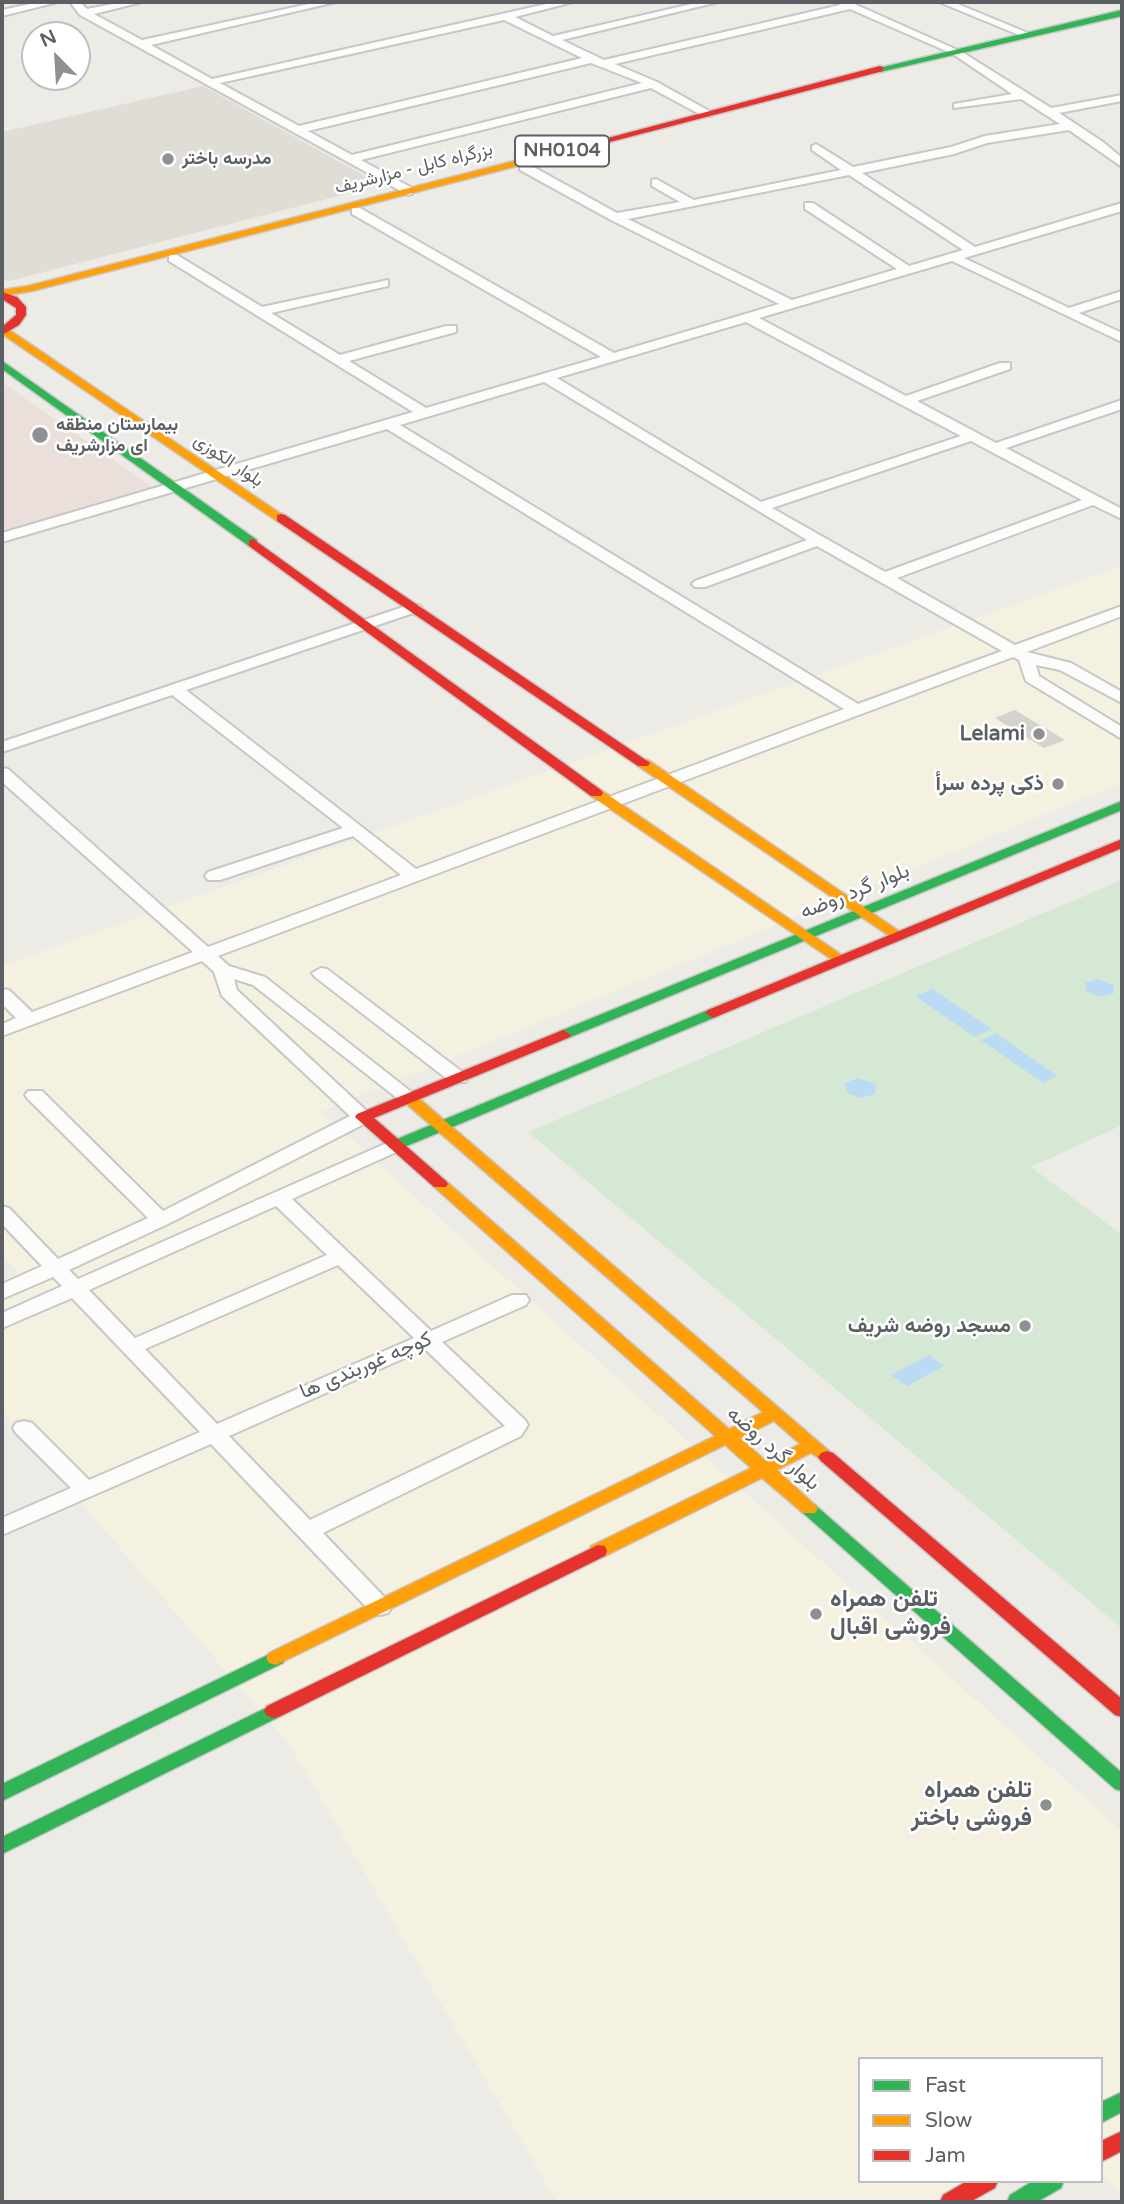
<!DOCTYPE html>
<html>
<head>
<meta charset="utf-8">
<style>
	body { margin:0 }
	#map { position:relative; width:1124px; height:2204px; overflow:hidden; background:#ecebe6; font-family:"Varela Round",sans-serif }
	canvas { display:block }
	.frame { position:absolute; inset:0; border:4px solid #5c5f64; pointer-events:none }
	.legend { position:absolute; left:858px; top:2057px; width:245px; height:126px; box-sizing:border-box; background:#fff; border:2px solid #bebfc1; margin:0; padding:9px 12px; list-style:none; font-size:21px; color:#5c5f64 }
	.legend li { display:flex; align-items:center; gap:14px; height:35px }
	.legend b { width:35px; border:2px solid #bebfc1 }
	.north { position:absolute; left:21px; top:21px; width:70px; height:70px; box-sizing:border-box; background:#fff; border:2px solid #bebfc1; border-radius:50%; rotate:336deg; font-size:19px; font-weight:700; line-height:28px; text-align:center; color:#5c5f64 }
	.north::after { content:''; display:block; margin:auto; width:24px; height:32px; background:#8e9092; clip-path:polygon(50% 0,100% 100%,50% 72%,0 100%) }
</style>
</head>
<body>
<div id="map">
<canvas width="1124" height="2204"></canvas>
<div class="frame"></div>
<ul class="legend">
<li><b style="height:9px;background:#30b455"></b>Fast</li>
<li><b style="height:9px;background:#ff9f0a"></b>Slow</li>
<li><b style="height:9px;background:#e5322d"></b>Jam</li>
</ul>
<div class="north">N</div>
</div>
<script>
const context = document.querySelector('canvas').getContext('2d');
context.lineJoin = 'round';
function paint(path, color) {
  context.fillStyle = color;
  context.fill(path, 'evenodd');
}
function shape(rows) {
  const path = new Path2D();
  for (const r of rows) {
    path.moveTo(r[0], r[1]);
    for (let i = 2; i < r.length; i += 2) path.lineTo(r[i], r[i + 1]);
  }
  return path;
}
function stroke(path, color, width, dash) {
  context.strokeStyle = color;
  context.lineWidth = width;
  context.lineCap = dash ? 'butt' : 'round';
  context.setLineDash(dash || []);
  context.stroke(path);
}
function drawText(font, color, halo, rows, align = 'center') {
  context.font = font + ' "Varela Round",Vazirmatn,sans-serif';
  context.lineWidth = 5;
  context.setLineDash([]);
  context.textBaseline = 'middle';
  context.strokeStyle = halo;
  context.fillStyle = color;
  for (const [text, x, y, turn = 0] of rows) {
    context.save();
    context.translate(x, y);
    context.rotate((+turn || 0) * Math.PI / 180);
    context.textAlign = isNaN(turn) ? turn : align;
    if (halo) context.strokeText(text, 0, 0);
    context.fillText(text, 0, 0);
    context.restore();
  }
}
const commercial = shape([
	[1122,566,1122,783,321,1112,1122,1831,1122,2196,1101,2173,1101,2059,860,2059,860,2181,969,2181,932,2202,557,2202,291,1747,2,1411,2,1281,19,1273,2,1254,2,966]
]);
const education = shape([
	[203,86,381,185,9,281,2,279,2,132]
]);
const medical = shape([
	[2,382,153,488,2,533]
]);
const green = shape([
	[1122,880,1122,1125,1031,1167,1122,1235,1122,1628,528,1132]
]);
const water = shape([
	[1097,979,1114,985,1114,993,1101,997,1087,992,1085,983],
	[932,989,992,1029,975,1037,915,996],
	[996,1033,1057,1076,1043,1083,981,1040],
	[858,1078,876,1084,875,1094,861,1098,847,1093,845,1083],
	[929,1355,944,1366,907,1386,891,1375]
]);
const building = shape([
	[1015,710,1038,724,1065,740,1044,748,995,718]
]);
const street = shape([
	[39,2,58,2,2,16,2,10,39,2],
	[70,2,80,2,87,9,123,2,142,2,94,14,142,40,318,2,336,2,151,45,212,79,555,2,573,2,515,17,553,36,700,2,718,2,562,40,604,60,840,5,837,2,850,2,962,52,1051,108,1122,95,1122,101,1059,113,1103,142,1122,158,1122,167,1069,130,987,143,954,154,862,173,975,247,1122,203,1122,211,964,258,1069,308,1122,291,1122,299,1079,313,1122,333,1122,342,952,261,759,318,906,396,1000,363,1010,363,1010,369,917,401,996,443,1122,400,1122,409,1006,448,1122,509,1122,519,1093,505,897,578,1015,645,1122,606,1122,616,1027,652,1071,663,1122,692,1122,703,1060,670,1036,665,1039,676,1122,727,1122,739,1026,681,1019,660,1013,657,218,956,229,966,265,977,419,1098,416,1102,402,1102,253,985,234,979,237,990,373,1117,370,1121,168,1224,69,1270,78,1279,396,1139,406,1145,403,1149,292,1199,431,1331,512,1295,526,1295,529,1300,526,1305,442,1342,525,1420,528,1425,521,1436,323,1533,388,1601,392,1607,388,1613,380,1615,372,1613,211,1444,2,1535,2,1518,71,1488,16,1433,13,1428,16,1423,24,1421,32,1423,89,1480,200,1432,72,1298,2,1328,2,1313,62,1286,53,1277,2,1299,2,1284,42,1266,2,1224,2,1206,9,1208,58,1259,148,1218,28,1099,25,1095,28,1091,42,1091,163,1211,350,1116,222,996,214,972,202,961,2,1036,2,1024,16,1018,2,1004,2,989,9,990,32,1012,193,952,2,782,2,768,8,769,208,947,401,875,353,836,220,880,208,880,205,876,208,872,343,828,172,695,2,752,2,742,409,605,419,605,422,608,419,611,186,690,416,869,844,709,387,429,2,542,2,533,413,412,169,261,169,255,177,255,262,307,388,280,388,286,271,313,340,355,446,326,456,326,456,332,349,361,426,408,601,357,352,214,352,208,360,208,614,353,779,304,611,220,520,170,520,164,528,164,617,213,680,202,652,186,652,180,656,179,694,200,841,170,812,150,812,146,816,144,853,167,951,147,985,136,1060,124,1021,99,954,108,954,104,1012,94,953,54,850,9,615,64,657,82,711,112,711,116,703,116,651,88,361,160,412,188,412,194,408,195,80,15,70,2],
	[504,20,582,58,299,126,220,83,504,20],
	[591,63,642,83,352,155,308,131,591,63],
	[849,175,963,250,909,266,813,203,805,203,805,209,897,269,792,300,628,219,849,175],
	[746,322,900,404,961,436,761,502,557,378,746,322],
	[544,382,807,540,695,581,692,584,695,587,705,587,817,546,1002,651,858,704,400,425,544,382],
	[971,441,1082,500,885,572,772,508,971,441],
	[276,1206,327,1255,135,1338,89,1290,276,1206],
	[338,1265,414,1338,217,1424,145,1349,338,1265],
	[425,1349,505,1426,310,1520,229,1436,425,1349],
	[939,2,953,2,1028,33,1019,35,939,2],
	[321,968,327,969,465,1074,468,1078,465,1082,451,1082,315,977,312,973,321,968]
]);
const fast = shape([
	[1122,10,1122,16,880,72,875,69,1122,10],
	[2,361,257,540,257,546,249,546,2,369,2,361],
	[1122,801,1122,810,568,1038,558,1038,555,1035,558,1032,1122,801],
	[713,1008,721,1013,718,1016,402,1148,390,1148,388,1145,390,1142,713,1008],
	[809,1503,815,1505,1122,1773,1122,1791,1115,1789,803,1513,800,1509,803,1505,809,1503],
	[276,1651,283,1653,286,1658,283,1663,2,1801,2,1784,276,1651],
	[274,1704,281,1706,284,1711,281,1716,2,1854,2,1837,274,1704],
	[1122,2092,1122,2112,1101,2123,1101,2102,1122,2092],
	[1033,2181,1064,2181,1061,2188,1037,2202,1007,2202,1010,2195,1033,2181]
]);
const slow = shape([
	[526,158,529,159,529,163,32,291,2,296,2,290,28,286,526,158],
	[2,328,8,329,287,518,281,522,277,521,2,334,2,328],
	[643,759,648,760,906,936,899,940,894,939,638,766,636,763,643,759],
	[596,789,601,790,849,960,842,964,837,963,591,796,589,793,596,789],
	[409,1093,415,1095,836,1457,833,1461,827,1463,811,1453,777,1470,815,1505,818,1509,815,1513,803,1513,762,1478,605,1556,591,1556,589,1551,591,1546,751,1468,725,1445,276,1665,269,1663,266,1658,269,1653,715,1436,434,1187,432,1184,434,1181,446,1181,729,1429,763,1412,403,1101,401,1098,409,1093],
	[774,1421,800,1444,766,1461,740,1438,774,1421]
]);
const jam = shape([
	[880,66,883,67,883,71,529,163,521,161,880,66],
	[2,292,17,297,26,307,26,315,19,325,2,335,2,327,16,315,16,308,2,299,2,292],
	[281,514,285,515,650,763,648,766,638,766,277,521,277,515,281,514],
	[253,539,601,790,603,793,601,796,591,796,249,546,249,540,253,539],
	[1122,839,1122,848,718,1016,713,1018,705,1013,708,1010,1122,839],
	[563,1030,571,1035,568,1038,374,1118,446,1181,448,1184,446,1187,434,1187,355,1117,357,1114,563,1030],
	[827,1451,833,1453,1122,1699,1122,1717,1115,1715,821,1461,818,1457,821,1453,827,1451],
	[598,1545,605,1546,607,1551,605,1556,281,1716,274,1718,267,1716,264,1711,267,1706,598,1545],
	[1122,2131,1122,2151,1101,2162,1101,2141,1122,2131],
	[967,2181,998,2181,995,2188,970,2202,940,2202,943,2195,967,2181]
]);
const markers = [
	[168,159,7,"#8e9092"],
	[40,435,9,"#8e9092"],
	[1039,734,7,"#8e9092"],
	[1058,784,7,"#8e9092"],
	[1025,1326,7,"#8e9092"],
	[816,1614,7,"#8e9092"],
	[1046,1805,7,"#8e9092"]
];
const farPoinames = [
	["مدرسه باختر",182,159],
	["بیمارستان منطقه",56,425],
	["ای مزارشریف",56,446]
];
const farStreetnames = [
	["بزرگراه کابل - مزارشریف",414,169,-14],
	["بلوار الکوزی",228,461,34]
];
const shields = [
	[562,151,94]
];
const shieldNames = [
	["NH0104",562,151]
];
const poiNames = [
	["Lelami",1025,734],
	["ذکی پرده سرأ",1044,784],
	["مسجد روضه شریف",1011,1326]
];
const streetNames = [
	["بلوار گرد روضه",855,892,-22],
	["کوچه غوربندی ها",366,1366,-23],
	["بلوار گرد روضه",773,1449,41]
];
const nearPoinames = [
	["تلفن همراه",830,1600],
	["فروشی اقبال",830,1628],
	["تلفن همراه",1032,1791,"right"],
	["فروشی باختر",1032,1819,"right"]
];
paint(commercial, '#f5f1e0');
paint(education, '#dfddd6');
paint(medical, '#ebdfdb');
paint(green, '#d4e8d3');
paint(water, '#bbdbf5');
paint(building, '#d3d2cf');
stroke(street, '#c8c7c7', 4);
stroke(fast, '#c7c7c7', 3);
stroke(slow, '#c7c7c7', 3);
stroke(jam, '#c7c7c7', 3);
paint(street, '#fcfcfb');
paint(fast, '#30b455');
paint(slow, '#ff9f0a');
paint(jam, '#e5322d');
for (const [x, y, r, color] of markers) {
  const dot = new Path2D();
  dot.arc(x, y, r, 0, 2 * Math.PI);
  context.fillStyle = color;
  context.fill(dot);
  stroke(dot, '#fff', 2.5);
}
drawText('bold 18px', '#5c5f64', '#fff', farPoinames, 'left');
drawText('18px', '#5c5f64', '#fff', farStreetnames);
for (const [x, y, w] of shields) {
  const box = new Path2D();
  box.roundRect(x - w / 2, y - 15.5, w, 31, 5);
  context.fillStyle = '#fff';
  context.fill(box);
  stroke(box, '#5c5f64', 2);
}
drawText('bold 19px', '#5c5f64', null, shieldNames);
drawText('bold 21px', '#5c5f64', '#fff', poiNames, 'right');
drawText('21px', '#5c5f64', '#fff', streetNames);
drawText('bold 24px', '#5c5f64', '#fff', nearPoinames, 'left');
</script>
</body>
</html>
